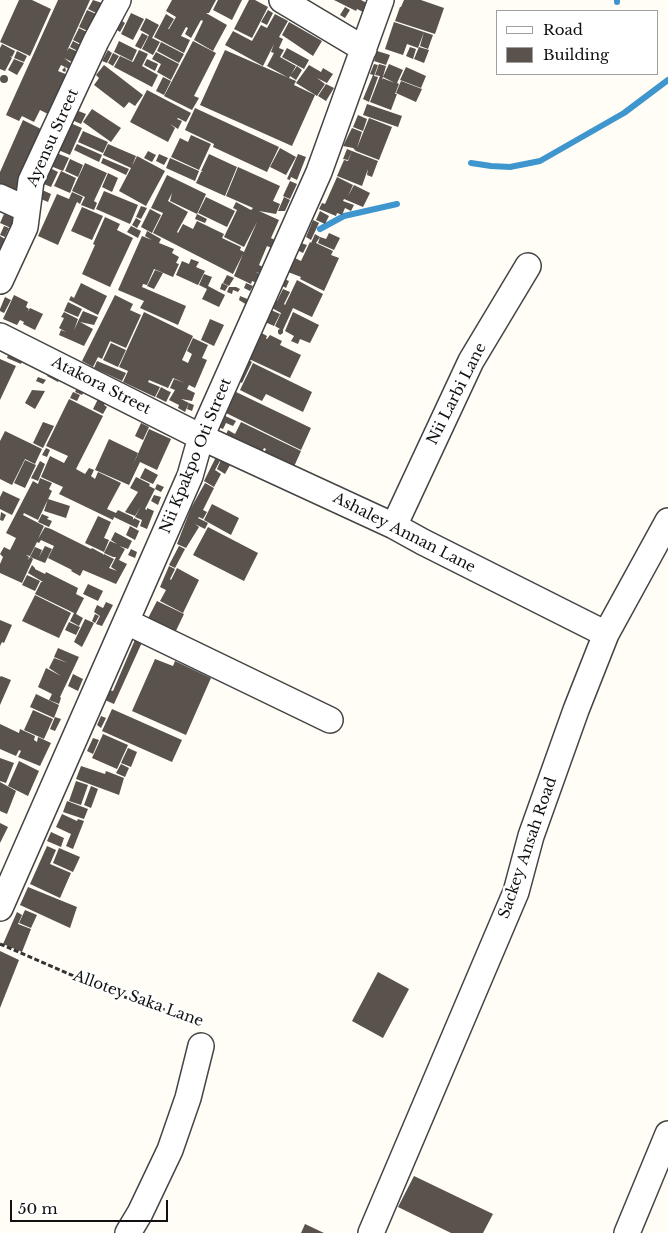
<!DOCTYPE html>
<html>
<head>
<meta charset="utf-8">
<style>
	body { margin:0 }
	#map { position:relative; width:668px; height:1233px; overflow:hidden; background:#fffdf5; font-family:"Libre Baskerville",serif }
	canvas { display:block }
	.legend { position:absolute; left:496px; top:10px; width:162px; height:65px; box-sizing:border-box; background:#fff; border:1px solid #a0a0a0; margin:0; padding:6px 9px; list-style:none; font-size:15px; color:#111 }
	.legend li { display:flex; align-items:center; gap:10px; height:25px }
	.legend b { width:25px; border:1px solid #a0a0a0 }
	.scale { position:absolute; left:10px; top:1200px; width:158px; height:22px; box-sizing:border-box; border:2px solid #111; border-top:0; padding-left:6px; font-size:15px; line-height:18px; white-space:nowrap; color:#111; -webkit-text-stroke:4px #fff; paint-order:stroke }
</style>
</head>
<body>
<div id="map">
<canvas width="668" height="1233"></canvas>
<ul class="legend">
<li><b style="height:6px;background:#fff"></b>Road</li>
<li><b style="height:14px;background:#5a524d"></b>Building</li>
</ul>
<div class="scale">50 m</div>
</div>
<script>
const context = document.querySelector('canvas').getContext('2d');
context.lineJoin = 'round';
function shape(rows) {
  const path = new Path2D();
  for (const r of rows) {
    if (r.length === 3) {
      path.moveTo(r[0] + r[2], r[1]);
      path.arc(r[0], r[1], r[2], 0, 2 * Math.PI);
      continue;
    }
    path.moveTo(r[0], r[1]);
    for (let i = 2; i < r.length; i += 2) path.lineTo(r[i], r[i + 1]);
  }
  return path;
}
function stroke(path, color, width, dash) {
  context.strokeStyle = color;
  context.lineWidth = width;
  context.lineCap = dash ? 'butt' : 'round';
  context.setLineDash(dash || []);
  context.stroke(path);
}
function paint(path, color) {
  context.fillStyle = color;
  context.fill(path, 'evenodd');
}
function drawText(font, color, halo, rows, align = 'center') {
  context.font = font + ' "Libre Baskerville",serif';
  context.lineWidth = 5;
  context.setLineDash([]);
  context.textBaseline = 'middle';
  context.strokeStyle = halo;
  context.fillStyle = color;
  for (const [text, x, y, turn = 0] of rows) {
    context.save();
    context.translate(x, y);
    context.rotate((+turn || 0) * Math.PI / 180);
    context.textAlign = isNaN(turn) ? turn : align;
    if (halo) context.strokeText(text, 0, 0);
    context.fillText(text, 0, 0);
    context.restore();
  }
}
const stream = shape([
	[617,2,617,0],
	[471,163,491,166,510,167,540,161,624,113,668,80],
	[320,229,344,216,397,204]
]);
const building = shape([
	[19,0,32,0,51,9,30,56,0,42],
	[58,0,90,0,67,51,69,48,81,53,72,62,64,58,72,64,69,69,65,67,66,71,64,72,62,70,65,67,61,65,58,71,68,75,50,115,40,110,34,122,22,116,19,121,6,115],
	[93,0,102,3,96,13,88,9],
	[172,0,216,0,209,13,206,13,227,25,213,51,194,40,203,21,201,20,191,38,185,34,188,28,186,27,181,36,190,40,184,53,154,37,166,14,174,19,168,29,169,29,176,17,166,11],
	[218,0,242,0,232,20,213,10],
	[249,0,255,0,268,7,252,38,234,29],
	[334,0,361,0,367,3,363,12,357,9,356,11],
	[404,0,421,0,444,8,435,34,395,21,400,7,401,7],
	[345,7,350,10,345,18,340,15],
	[87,10,101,16,92,33,79,27],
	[268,10,273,13,267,25,261,22],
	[131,13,144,19,133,40,121,34],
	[275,14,288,21,279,37,283,39,279,48,284,50,280,57,296,66,289,78,267,66,274,53,271,52,274,44,263,66,225,45,233,31,252,41,261,25,267,28],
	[146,18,159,25,152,38,160,42,153,55,142,49,149,35,140,30],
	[122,21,125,23,120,32,117,30],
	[289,22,322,41,313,56,282,35],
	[394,22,424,32,418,48,407,44,403,55,385,49],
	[79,28,91,34,85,46,73,40],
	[424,32,433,35,428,49,420,46],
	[142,33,148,36,141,49,135,46],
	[73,41,84,47,82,53,70,47],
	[119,41,137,50,132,61,114,52],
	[193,41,216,53,194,96,199,98,192,110,164,96],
	[161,42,184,54,179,63,157,51],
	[2,44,15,51,12,57,10,56,12,58,5,71,0,69,0,48],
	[410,47,416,49,413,59,406,56],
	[419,47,429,50,424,63,414,59],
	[287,48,309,60,304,69,282,57],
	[108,50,112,53,107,63,102,61],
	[139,50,148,54,142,66,158,75,152,87,114,67,120,56,133,62],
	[225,50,296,81,294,85,315,95,292,146,200,105],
	[17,51,27,56,24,62,14,58],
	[377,51,390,55,386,65,374,61],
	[156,52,179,64,171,80,157,72,161,64,152,59],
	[113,53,119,56,113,66,108,63],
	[14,59,24,63,17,75,8,70],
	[147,59,158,64,155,71,144,65],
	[374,64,378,65,374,76,378,77,369,102,363,99,373,75,370,74],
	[379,64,386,66,382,80,382,78,395,83,383,77,389,64,403,70,397,83,399,84,395,94,397,94,391,110,370,102,380,76,375,75],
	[104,65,143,95,135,106,129,102,124,108,94,85,99,78,96,75],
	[309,65,321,72,323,68,333,74,327,83,317,78,325,84,317,96,296,83],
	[297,66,302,70,296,80,290,76],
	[406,67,426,76,421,88,400,80],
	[4,79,4],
	[163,77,171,81,164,95,156,91],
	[401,81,422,89,416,102,396,93],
	[326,84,334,88,326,101,318,96],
	[147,90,191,113,186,122,178,118,177,119,182,121,178,129,170,124,175,128,168,142,130,122],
	[367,104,402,116,398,127,363,115],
	[195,108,279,147,267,172,213,147,214,144,185,130],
	[92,109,121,128,111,142,83,122],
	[76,110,86,114,81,124,72,120],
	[358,115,367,119,363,131,353,127],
	[369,118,392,127,379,160,356,151,353,148,343,146,352,128,362,132,357,148],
	[23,120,43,130,13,198,0,192,0,172],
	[68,122,82,128,70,155,56,149],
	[83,131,108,142,103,153,78,142],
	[191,135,211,144,199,170,171,157,180,138,188,142],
	[77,144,102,155,99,162,74,150],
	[108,144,136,156,132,166,137,156,165,171,146,206,119,191,131,168,103,155],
	[280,148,296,157,286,175,270,167],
	[347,149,352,151,348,160,343,159],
	[148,151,156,155,152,162,144,158],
	[352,151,378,161,372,177,367,175,368,169,362,186,337,176,344,160,348,161],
	[54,152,69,158,63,171,48,165],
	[159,154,168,158,164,165,156,161],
	[209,154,237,167,225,196,196,183,201,172,203,172,201,171],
	[298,154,306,157,297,180,291,177,290,180,287,179],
	[103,158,129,169,126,175,101,163],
	[170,158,199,171,195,181,166,168],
	[70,159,83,165,78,177,65,171],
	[85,163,107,173,94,201,97,203,94,210,81,205,85,197,72,191],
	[46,166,58,172,51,187,39,182],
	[238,167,280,186,273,201,280,204,276,214,259,211,279,220,271,238,277,241,274,249,267,246,259,265,265,268,262,274,256,272,261,275,257,283,252,281,251,284,234,276,243,254,233,274,153,233,163,213,151,208,167,175,206,194,197,214,170,201,172,193,168,201,188,212,177,232,178,233,183,224,193,229,197,221,224,234,222,238,241,247,240,250,244,252,257,222,244,247,224,237,237,210,233,208,236,202,251,210,253,208,226,196],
	[61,171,76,178,70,193,54,186],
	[108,173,118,178,112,192,102,187],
	[337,177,353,185,348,196,354,185,370,193,363,207,344,199,343,201,354,205,351,211,345,208,342,215,337,213,336,216,319,209,322,203,325,204],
	[290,181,297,184,290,199,283,196],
	[38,188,51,194,48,202,34,196],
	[104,191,138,205,130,224,96,209],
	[72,192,83,197,80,204,77,202,58,245,38,236,57,194,69,199],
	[206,197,235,211,227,227,198,213],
	[284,197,290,200,285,211,278,211],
	[141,206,147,208,141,219,136,217],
	[82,207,103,216,92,240,71,231],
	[150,209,161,215,152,233,141,227],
	[320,211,329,216,325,224,316,220],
	[4,214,15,219,11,228,0,223],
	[197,214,207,219,205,223,195,219],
	[105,217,120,224,117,230,133,238,110,287,82,274,95,245,93,244],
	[136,218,141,221,137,228,132,225],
	[313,220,319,223,311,240,306,237],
	[4,226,9,228,5,237,0,235],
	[131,226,141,231,138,238,127,232],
	[147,231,161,239,159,243,174,249,172,253,179,257,176,263,179,264,173,277,154,269,147,285,143,284,142,287,186,306,178,325,140,308,144,301,118,290,142,236,152,240,145,236],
	[329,233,340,238,334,250,318,243,320,237,326,239],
	[315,234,320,237,316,243,333,251,331,255,339,258,324,291,300,279,301,277,288,272,295,258,301,261,310,242,311,243],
	[0,236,10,242,0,264],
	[301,243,307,245,303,253,297,250],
	[191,259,199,262,196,267,205,271,198,285,176,275,182,261,189,264],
	[155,270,163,273,154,289,147,286],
	[204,274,212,277,208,286,225,295,219,307,202,299,207,289,199,285],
	[227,275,234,278,229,286,223,283],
	[284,279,289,281,286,288,281,285],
	[297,280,323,294,312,317,293,308,283,330,283,333,280,335,278,333,278,330,280,329,275,326,281,313,270,307,273,299,277,301,283,289,290,292,284,304,285,305],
	[81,283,107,296,98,315,69,300,71,296,74,298],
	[222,283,228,286,225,291,220,289],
	[246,283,253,286,250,291,244,288],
	[229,287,236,287,240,289,238,292,233,290,232,294,227,292],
	[14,295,28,302,26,307,29,309,27,313,30,308,43,314,35,330,23,324,24,322,20,320,17,325,3,319],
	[115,295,133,304,130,310,141,315,126,348,110,341,102,359,98,357,93,367,82,361],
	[240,296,250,300,247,305,239,300],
	[5,297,11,300,4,313,0,311,0,309],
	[68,302,82,309,78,317,64,311],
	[271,310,280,314,274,326,265,322],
	[83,311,98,317,94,325,80,322,93,329,84,346,59,335,61,330,66,332,59,328,64,318,61,317,64,312,78,319,74,330],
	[144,312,193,336,182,360,188,363,192,354,187,351,193,338,208,345,202,358,207,360,195,388,189,385,187,389,195,393,192,401,181,399,189,403,185,412,178,408,179,405,169,400,175,390,170,388,174,379,185,383,173,378,168,388,149,380,148,382,160,387,155,397,123,382,128,371,119,367],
	[293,312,319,325,310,343,300,339,298,344,291,341,294,336,285,331],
	[210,319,224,325,214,346,201,340],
	[258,331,267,336,266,339,267,339,270,335,282,341,280,345,301,355,290,378,249,359,257,342,254,340],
	[111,343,126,350,118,367,103,360],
	[9,352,23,358,21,364,7,358],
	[0,359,16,366,0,400],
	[247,359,252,362,242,383,237,380],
	[97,361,126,373,122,381,94,368],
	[253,363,312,392,303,412,266,394,262,401,240,390],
	[50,370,61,376,58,382,47,376],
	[38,377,46,380,43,384,36,381],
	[78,386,85,389,82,395,75,392],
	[161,387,168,391,167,393,168,391,171,392,166,402,156,397],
	[32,390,45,391,35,409,25,403],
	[234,391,311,428,301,450,224,412],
	[73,392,80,395,77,401,70,398],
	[69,399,103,416,76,469,85,474,89,468,94,470,91,476,95,479,98,472,121,483,107,509,116,513,118,510,133,517,133,520,134,518,140,521,137,528,114,517,113,520,59,494,63,487,41,477,50,456,64,463,68,456,46,446],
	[98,399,105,403,104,405,107,407,103,414,93,409],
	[189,403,194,405,192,411,187,409],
	[221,414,236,421,233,426,226,423,223,429,218,427],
	[43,422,54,426,43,448,33,443],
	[241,422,301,451,292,471,262,457,266,449,264,448,260,456,224,439,228,430,235,434],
	[141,423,149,427,143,440,135,436],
	[149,429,171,439,157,470,140,462,129,485,95,470,109,439,138,453,133,465],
	[5,431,42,449,35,464,25,459,12,485,0,479,0,441],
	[46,448,50,450,47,457,42,455],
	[216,457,221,459,215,470,221,474,214,487,204,481],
	[25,460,36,465,25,488,14,483],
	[221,460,230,465,225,474,217,469],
	[40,461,45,464,38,481,31,478],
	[145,468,158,475,153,484,140,478],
	[136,477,150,484,149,486,155,489,145,509,147,510,147,508,154,511,147,529,140,526,142,520,135,517,141,506,135,516,125,512,138,492,130,488],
	[40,478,52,483,49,489,52,491,38,520,24,513,23,515,44,526,38,539,45,527,51,529,91,549,92,548,103,554,103,555,104,554,114,559,109,568,117,571,111,567,116,557,113,557,104,553,110,541,117,544,111,540,115,532,132,541,128,549,119,546,125,549,119,560,127,564,116,584,83,570,80,576,71,571,72,570,48,558,54,546,41,540,39,543,37,542,30,556,26,555,29,557,28,560,30,557,33,559,22,583,0,573,0,564,3,557,0,554,4,547,10,550,16,538,6,533,33,481,38,484],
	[205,483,214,488,203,510,207,512,203,519,199,517,198,518,208,523,205,529,195,524,199,527,186,548,177,544,191,508],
	[157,484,164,487,161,492,155,489],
	[3,491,20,499,12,515,0,509,0,497],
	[154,495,161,497,158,505,151,501],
	[48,499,70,506,66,518,44,511],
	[212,504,239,518,231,535,204,520],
	[1,512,6,515,3,521,0,520],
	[42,514,49,517,47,519,52,521,49,527,38,522],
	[98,516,111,522,104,538,109,540,104,552,85,543],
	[130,526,139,531,135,540,126,535],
	[208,527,258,553,244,581,193,555],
	[45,546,52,549,45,563,30,557,35,547,42,550,39,557],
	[179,546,185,549,175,568,169,565],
	[131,549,137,552,135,558,128,555],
	[32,565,35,568,35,569,45,574,46,572,78,588,76,594,84,598,76,614,83,618,79,626,70,621,74,613,35,594,41,582,43,582,28,573],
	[169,566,175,569,170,579,171,580,177,568,199,580,183,613,160,601,166,590,160,587],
	[27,575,40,581,35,591,22,585],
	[88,584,103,591,98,601,83,594],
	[35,595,71,613,59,638,22,621],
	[157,601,184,614,173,637,145,624],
	[106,602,113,605,102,626,96,624,100,616,94,612,97,605,103,608],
	[95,614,99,616,95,623,92,621],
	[85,619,94,623,82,647,74,642],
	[0,620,12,625,4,643,2,642,0,646],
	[69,622,80,627,76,635,65,630],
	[137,635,144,638,114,704,105,700,109,690,113,691],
	[58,648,79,657,60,697,61,698,59,704,49,700,52,694,38,687,46,668,61,676,49,668,54,658,68,663,54,657],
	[155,659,173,666,175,661,211,678,186,735,132,711],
	[73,674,83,679,78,691,68,686],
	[1,676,11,680,0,705,0,677],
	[36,694,59,705,54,718,30,707],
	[112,709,182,740,172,762,102,731],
	[33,710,53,719,44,739,24,730],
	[101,716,106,718,101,728,97,725],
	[55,717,61,719,55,731,50,729],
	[0,724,19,733,20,729,35,736,34,740,37,742,38,737,51,743,40,766,18,757,21,751,19,750,16,756,0,749],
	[103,734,128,745,117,769,92,758],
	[93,738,99,740,93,754,87,751],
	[128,748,137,752,131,767,121,763],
	[0,758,14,763,6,783,0,781],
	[19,761,39,771,28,796,8,786],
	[121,764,129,768,125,777,116,773],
	[81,766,105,774,106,771,124,778,119,795,76,779],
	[76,781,88,785,81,805,69,801],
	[0,782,16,791,7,814,0,811],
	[91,786,98,789,91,808,84,805],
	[67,801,88,809,84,819,63,812],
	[62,814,77,821,78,819,84,821,73,849,66,846,71,834,56,827],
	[0,823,8,827,0,843],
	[51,832,64,838,61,847,47,841],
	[47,846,56,850,50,864,71,873,60,898,30,884],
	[59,848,80,857,73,872,53,863],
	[28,887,77,907,70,928,20,905],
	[25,910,37,915,31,928,19,923],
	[17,912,22,915,18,924,31,929,22,952,3,944],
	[0,951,19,960,0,1008],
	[378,972,409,989,383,1038,352,1021],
	[414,1176,493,1214,483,1233,451,1233,398,1207],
	[305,1224,324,1233,301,1233]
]);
const path = shape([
	[0,944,115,994,202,1022]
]);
const minor = shape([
	[282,0,364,49],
	[0,197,26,209],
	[0,281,25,227,31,181,96,41,118,0],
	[0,336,201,437,394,526,423,542,606,634],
	[394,526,471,361,528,266],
	[127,622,330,720],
	[0,908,190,476,201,437,319,172,381,0],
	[128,1233,140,1213,170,1150,188,1098,201,1046],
	[371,1233,516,892,531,836,576,710,606,634,668,521],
	[627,1233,668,1134]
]);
const streetNames = [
	["Ayensu Street",53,138,-66],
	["Atakora Street",101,386,27],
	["Nii Larbi Lane",457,394,-63],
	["Nii Kpakpo Oti Street",196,456,-68],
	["Ashaley Annan Lane",404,533,27],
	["Sackey Ansah Road",528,848,-71],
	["Allotey Saka Lane",138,999,20]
];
stroke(stream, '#3f96cf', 6);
paint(building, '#5a524d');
stroke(minor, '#444', 28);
stroke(path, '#333', 3, [5, 2.5]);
stroke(minor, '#fff', 25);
drawText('15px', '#111', '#fff', streetNames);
</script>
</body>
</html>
